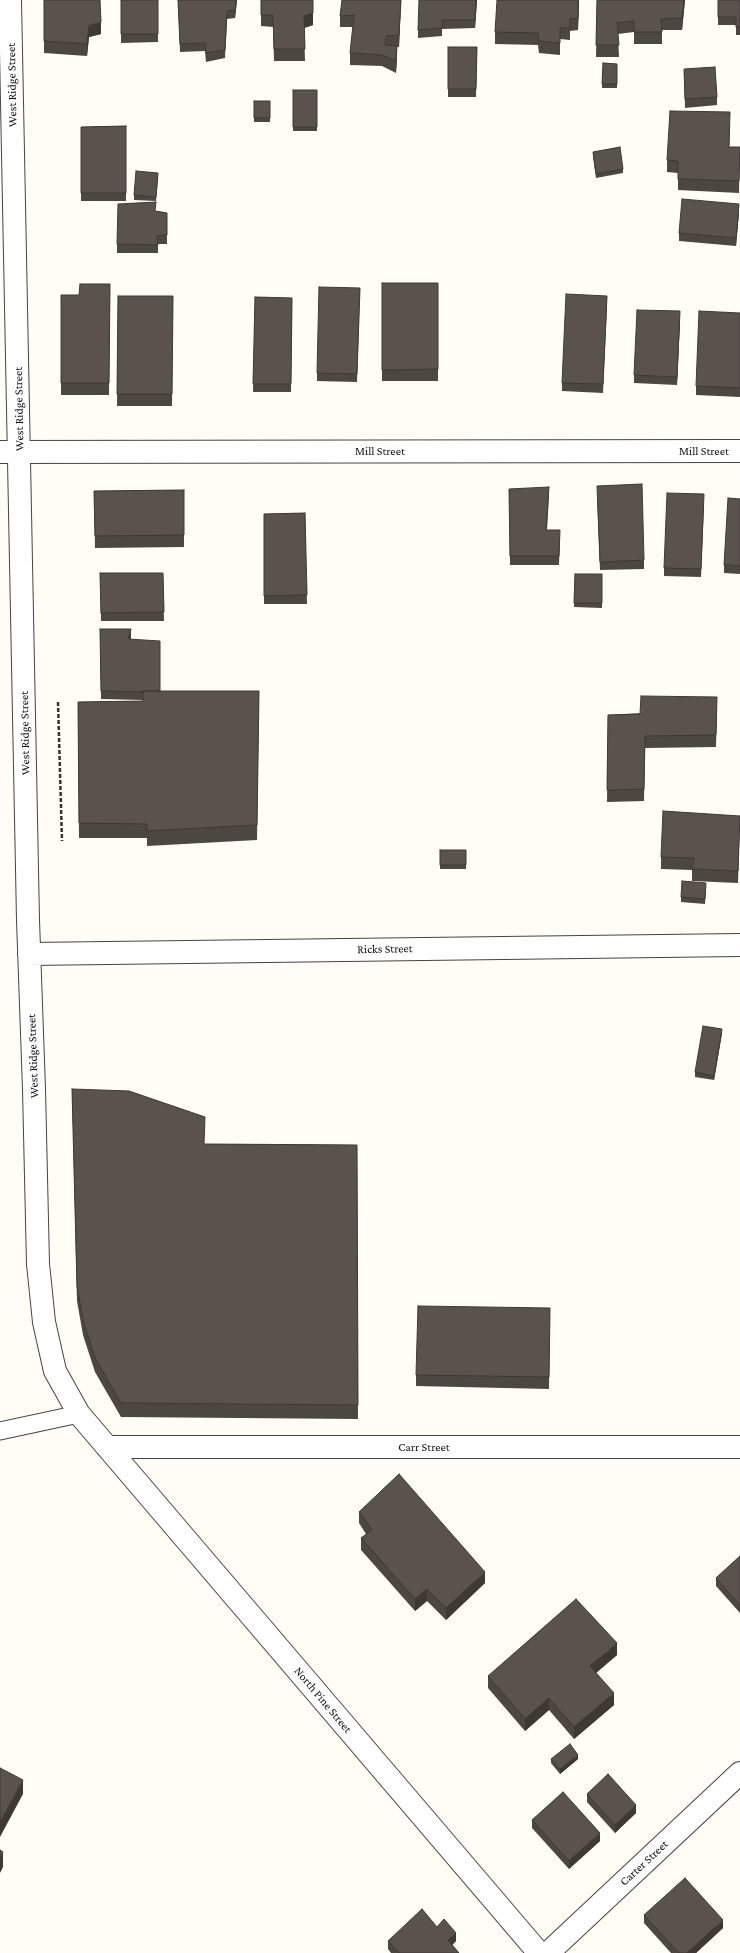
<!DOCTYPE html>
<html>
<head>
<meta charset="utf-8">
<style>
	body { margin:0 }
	canvas { display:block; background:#fffdf5 }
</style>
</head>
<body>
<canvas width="740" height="1953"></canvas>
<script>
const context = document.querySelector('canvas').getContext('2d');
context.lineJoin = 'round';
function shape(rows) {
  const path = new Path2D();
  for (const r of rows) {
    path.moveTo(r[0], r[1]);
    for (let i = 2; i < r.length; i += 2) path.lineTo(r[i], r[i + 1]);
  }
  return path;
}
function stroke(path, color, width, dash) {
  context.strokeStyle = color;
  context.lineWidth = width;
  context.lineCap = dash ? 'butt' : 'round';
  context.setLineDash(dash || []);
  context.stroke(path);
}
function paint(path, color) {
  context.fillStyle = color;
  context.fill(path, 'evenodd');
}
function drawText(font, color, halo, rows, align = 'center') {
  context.font = font + ' "Crimson Pro",serif';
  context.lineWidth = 4;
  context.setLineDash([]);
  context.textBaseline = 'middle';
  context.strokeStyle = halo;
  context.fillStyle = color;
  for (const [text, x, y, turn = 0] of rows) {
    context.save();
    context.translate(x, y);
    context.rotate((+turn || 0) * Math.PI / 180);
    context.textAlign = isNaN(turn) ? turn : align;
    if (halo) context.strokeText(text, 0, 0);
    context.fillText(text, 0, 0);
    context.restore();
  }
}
const path = shape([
	[58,702,62,841]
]);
const service = shape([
	[0,1431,79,1414]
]);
const minor = shape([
	[10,0,28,920,34,1089,38,1264,44,1322,55,1371,79,1414,539,1953],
	[0,452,740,451],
	[29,954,740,945],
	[107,1447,740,1447],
	[548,1953,740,1773]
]);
const wall = shape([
	[44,0,101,34,89,37,87,56,44,53],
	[121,0,158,0,158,42,121,43],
	[178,0,237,0,235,18,227,19,225,58,206,62,205,51,180,52],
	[261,0,313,25,304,28,305,61,274,61,273,27,261,26],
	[401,0,399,47,397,47,397,58,396,73,382,66,350,65,350,53,353,27,340,27,340,16],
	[477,0,475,28,442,29,442,36,418,38,418,30],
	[579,0,578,30,570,31,570,40,560,39,560,55,539,53,538,45,495,44,495,32],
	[597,0,685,0,682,30,662,30,662,44,634,44,634,32,618,34,619,57,596,57],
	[740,0,740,35,736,35,736,25,718,25,718,17],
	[448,47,477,47,476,97,448,97],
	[603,63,617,64,617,88,602,88],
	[684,69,717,97,717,105,685,108],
	[293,90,317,90,317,131,293,131],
	[254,101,270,101,270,122,254,122],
	[730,124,729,147,740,147,739,193,678,190,678,173,667,172,667,160],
	[126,126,126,201,81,201,81,127],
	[593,152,623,169,623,173,596,178,593,156],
	[158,177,156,201,134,200,134,195],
	[156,211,167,213,167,244,158,244,158,253,117,253,117,244],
	[739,212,736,246,679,241,679,233],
	[382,283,438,283,438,381,382,381],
	[110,284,109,395,61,395,61,295,79,295],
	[360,288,357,382,317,381,317,373],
	[118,296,173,296,172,406,117,406],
	[255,297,292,298,291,392,253,392],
	[607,304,603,393,562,391,562,383],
	[740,313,740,397,696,395,696,386],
	[680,320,677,385,634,383,634,375],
	[509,489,549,495,547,530,560,538,559,565,510,565],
	[184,490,184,547,95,548,94,491],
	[597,494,644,560,644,569,600,570],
	[740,499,740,574,724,573,724,565],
	[704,503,701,577,664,576,664,568],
	[305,513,307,604,264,604,264,514],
	[100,573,163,573,164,621,101,621],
	[575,574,602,574,602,608,574,607],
	[100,629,131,637,130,640,160,691,259,691,257,840,147,846,147,838,79,838,78,702,143,701,143,700,101,699],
	[717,709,716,747,645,748,644,801,607,802,608,715],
	[740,816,738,883,692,881,692,870,661,869,661,857],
	[440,850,466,850,466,869,440,869],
	[706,887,705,904,681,902,681,897],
	[722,1033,714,1080,695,1077,695,1072],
	[72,1089,205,1144,357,1145,358,1419,121,1417,95,1372,83,1335,77,1301],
	[550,1308,549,1389,416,1386,416,1375],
	[359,1512,485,1583,446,1620,427,1601,415,1611,361,1550,361,1538,366,1534,359,1523],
	[740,1556,740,1613,716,1586,716,1578],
	[617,1655,596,1673,614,1705,574,1739,549,1710,525,1731,488,1688,488,1676],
	[551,1759,578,1759,560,1774,551,1763],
	[587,1794,636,1813,615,1833,587,1802],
	[532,1820,600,1841,569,1869,532,1828],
	[644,1915,723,1928,696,1953,671,1953,644,1923],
	[437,1927,456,1941,452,1945,459,1953,391,1953,388,1949,388,1941]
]);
const shadedWall = shape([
	[236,0,237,0,235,18,235,10],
	[313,0,313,25,304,28,304,16],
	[401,0,399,47,399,35],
	[476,0,477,0,475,28,475,20],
	[578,0,579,0,578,30],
	[684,0,685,0,682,30,682,18],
	[101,22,101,34,89,37,87,56,87,44,89,25],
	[397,46,397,58,396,73,396,61],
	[739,204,739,212,736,246,736,238],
	[680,311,680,320,677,385,677,377],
	[131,629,131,637,128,648,128,639],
	[722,1029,722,1033,714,1080,714,1076],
	[485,1572,485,1583,446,1620,446,1608],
	[427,1589,427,1601,415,1611,415,1599],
	[617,1643,617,1655,590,1678,590,1666],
	[614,1693,614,1705,574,1739,574,1727],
	[549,1698,549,1710,525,1731,525,1719],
	[578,1755,578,1759,560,1774,560,1769],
	[23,1780,23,1794,0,1837,0,1822],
	[636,1805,636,1813,615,1833,615,1825],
	[600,1833,600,1841,569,1869,569,1861],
	[3,1852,3,1867,0,1873,0,1858],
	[723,1920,723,1928,696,1953,687,1953],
	[456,1933,456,1941,448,1949,448,1940]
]);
const building = shape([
	[44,0,100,0,101,22,89,25,87,44,44,41,44,0],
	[121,0,158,0,158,34,121,34,121,0],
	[178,0,236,0,235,10,227,11,225,50,206,53,205,43,180,44,178,0],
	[261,0,313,0,313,13,304,16,305,49,274,49,273,15,261,15,261,0],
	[342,0,401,0,399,35,386,36,385,45,397,46,396,61,382,55,350,53,354,15,340,16,342,0],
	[419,0,476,0,475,20,442,20,442,28,418,30,419,0],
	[497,0,578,0,578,18,570,19,570,28,560,28,560,43,539,41,538,33,495,32,497,0],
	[597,0,684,0,682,18,661,19,662,32,634,32,634,21,617,23,619,45,596,45,597,0],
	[718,0,740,0,740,27,736,27,736,17,718,17,718,0],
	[448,47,477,47,476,89,448,89,448,47],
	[603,63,617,64,617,84,602,84,603,63],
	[715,67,717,97,685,99,684,69,715,67],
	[293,90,317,90,317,127,293,127,293,90],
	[254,101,270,101,270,118,254,118,254,101],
	[670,111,730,112,729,147,740,147,739,181,678,179,678,161,667,160,670,111],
	[126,126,126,193,81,193,81,127,126,126],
	[620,147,623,169,596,174,593,152,620,147],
	[136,171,158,173,156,197,134,195,136,171],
	[682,199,739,204,736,238,679,233,682,199],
	[156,202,155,211,167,213,167,235,157,236,158,245,117,244,118,204,156,202],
	[382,283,438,283,438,369,382,370,382,283],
	[80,284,110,284,109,383,61,383,61,295,79,295,80,284],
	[319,287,360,288,357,374,317,373,319,287],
	[566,294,607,296,603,384,562,383,566,294],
	[118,296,173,296,172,394,117,394,118,296],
	[255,297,292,298,291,384,253,384,255,297],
	[637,310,680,311,677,377,634,375,637,310],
	[699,311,740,313,740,388,696,386,699,311],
	[642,484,644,560,600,562,597,486,642,484],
	[549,487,546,530,560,530,559,556,510,556,509,489,549,487],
	[184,490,184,535,95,536,94,491,184,490],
	[667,493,704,494,701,569,664,568,667,493],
	[728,498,740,499,740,566,724,565,728,498],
	[305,513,307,595,264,596,264,514,305,513],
	[100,573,163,573,164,612,101,613,100,573],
	[575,574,602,574,602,603,574,603,575,574],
	[100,629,131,629,128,639,160,641,160,691,143,691,143,692,101,691,100,629],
	[143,691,259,691,257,825,147,831,147,824,79,823,78,702,143,701,143,691],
	[641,696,717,697,716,735,645,736,644,789,607,790,608,715,640,714,641,696],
	[663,811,740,816,738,871,692,869,694,858,661,857,663,811],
	[440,850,466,850,466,865,440,865,440,850],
	[682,881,706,883,705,899,681,897,682,881],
	[703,1026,722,1029,714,1076,695,1072,703,1026],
	[72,1089,129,1091,205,1117,204,1144,357,1145,358,1405,121,1403,95,1358,83,1320,77,1286,72,1089],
	[418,1306,550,1308,549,1377,416,1375,418,1306],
	[399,1474,485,1572,446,1608,427,1589,415,1599,361,1538,372,1530,359,1512,399,1474],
	[740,1556,740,1605,716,1578,740,1556],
	[576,1599,617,1643,590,1666,614,1693,574,1727,549,1698,525,1719,488,1676,576,1599],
	[570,1744,578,1755,560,1769,551,1759,570,1744],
	[0,1768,23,1780,0,1822,0,1768],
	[608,1774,636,1805,615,1825,587,1794,608,1774],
	[563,1792,600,1833,569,1861,532,1820,563,1792],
	[0,1850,3,1852,0,1858,0,1850],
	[685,1878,723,1920,687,1953,679,1953,644,1915,685,1878],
	[422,1909,437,1927,444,1919,456,1933,448,1940,459,1953,399,1953,388,1941,422,1909]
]);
const streetNames = [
	["West Ridge Street",12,85,-91],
	["West Ridge Street",19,409,-91],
	["Mill Street",380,451],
	["Mill Street",704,451],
	["West Ridge Street",25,733,-91],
	["Ricks Street",385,949,-1],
	["West Ridge Street",33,1056,-92],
	["Carr Street",424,1447],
	["North Pine Street",323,1700,50],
	["Carter Street",644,1863,-43]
];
stroke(service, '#444', 19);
stroke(minor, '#444', 24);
stroke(path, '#333', 2.5, [4, 2]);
stroke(service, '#fff', 17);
stroke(minor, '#fff', 22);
paint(wall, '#4d4742');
paint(shadedWall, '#3f3936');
paint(building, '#5a524d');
stroke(building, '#3f3936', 1);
drawText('12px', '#111', '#fff', streetNames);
</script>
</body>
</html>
